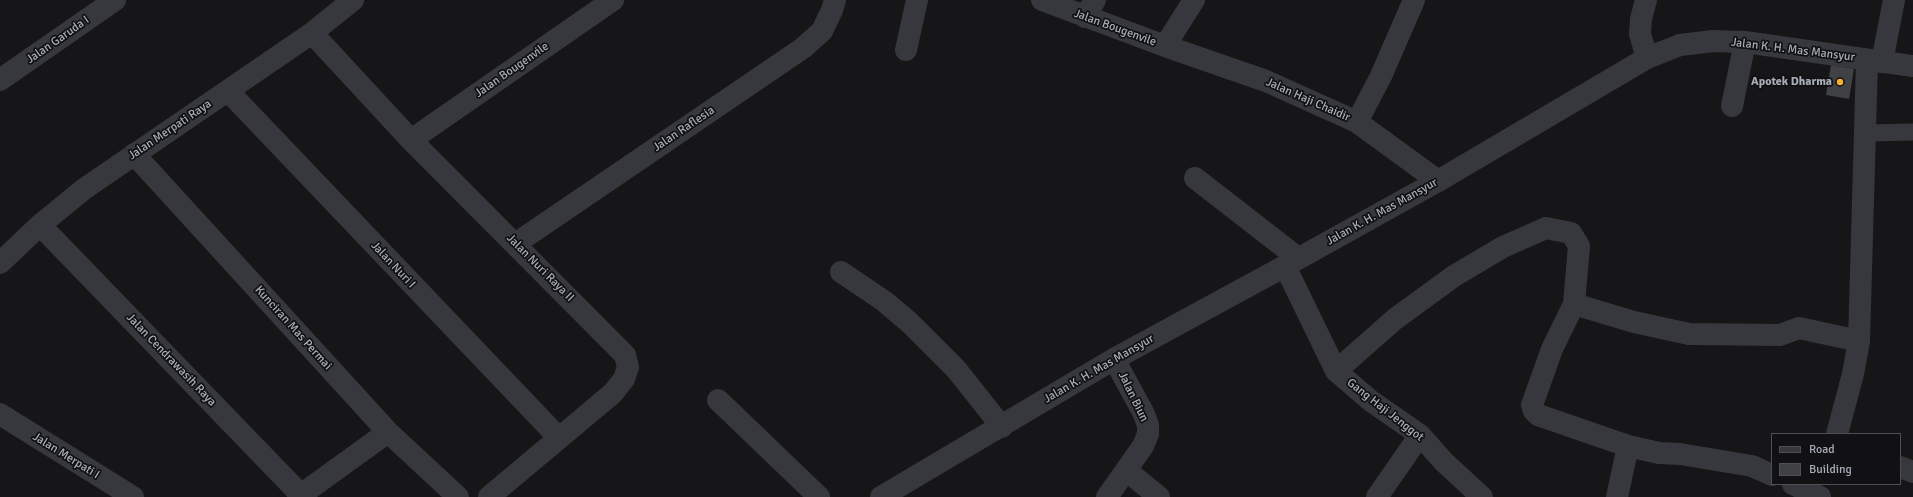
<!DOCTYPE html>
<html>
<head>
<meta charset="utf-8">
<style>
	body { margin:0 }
	#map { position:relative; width:1913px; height:497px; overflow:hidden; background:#161618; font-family:Signika,sans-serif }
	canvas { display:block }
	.legend { position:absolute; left:1771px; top:433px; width:130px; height:52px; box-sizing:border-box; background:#111113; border:1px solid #4d4f55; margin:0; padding:5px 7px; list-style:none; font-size:12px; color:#a8adb8 }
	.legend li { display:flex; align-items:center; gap:8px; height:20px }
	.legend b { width:20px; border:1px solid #4d4f55 }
</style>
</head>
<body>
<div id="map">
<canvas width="1913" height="497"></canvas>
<ul class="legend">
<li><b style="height:5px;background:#37383d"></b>Road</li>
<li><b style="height:11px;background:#404145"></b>Building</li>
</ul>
</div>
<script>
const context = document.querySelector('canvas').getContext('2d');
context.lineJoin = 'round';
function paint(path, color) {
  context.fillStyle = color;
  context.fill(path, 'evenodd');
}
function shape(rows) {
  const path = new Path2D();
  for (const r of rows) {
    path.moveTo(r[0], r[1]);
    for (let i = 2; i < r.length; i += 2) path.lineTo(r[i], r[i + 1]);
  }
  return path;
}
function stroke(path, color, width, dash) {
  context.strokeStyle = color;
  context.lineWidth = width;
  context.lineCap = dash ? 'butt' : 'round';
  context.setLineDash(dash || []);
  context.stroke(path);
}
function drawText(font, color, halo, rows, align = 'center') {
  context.font = font + ' Signika,sans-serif';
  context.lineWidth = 3.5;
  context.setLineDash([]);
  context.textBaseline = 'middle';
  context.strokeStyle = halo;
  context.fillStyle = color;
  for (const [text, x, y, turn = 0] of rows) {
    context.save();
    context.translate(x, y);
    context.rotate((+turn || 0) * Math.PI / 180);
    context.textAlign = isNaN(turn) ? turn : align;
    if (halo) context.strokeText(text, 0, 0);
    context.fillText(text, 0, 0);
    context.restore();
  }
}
const building = shape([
	[1831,65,1854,69,1849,99,1826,95]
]);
const service = shape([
	[1865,133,1913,132]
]);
const minor = shape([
	[1042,0,1165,46,1266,81,1357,122,1438,181],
	[1646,0,1641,19,1640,34,1647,58],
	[1085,17,1095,0],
	[312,33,411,140,625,355,628,367,624,379,613,393,489,497],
	[1165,46,1194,0],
	[906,50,917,0],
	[1882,62,1894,0],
	[0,80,115,0],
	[228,91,559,438],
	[1732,106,1745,42],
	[1357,122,1381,76,1414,0],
	[411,140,613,0],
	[134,154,388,432,458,497],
	[1195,178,1298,258],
	[40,225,301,495],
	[515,244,803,48,822,31,832,10,835,0],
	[0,263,40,225,84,189,312,33,353,0],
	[1285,266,1336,371,1371,401,1420,435,1444,462,1482,497],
	[841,272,884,301,910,323,956,369,1002,427],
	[1574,304,1634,322,1689,334,1780,335,1799,328,1859,341],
	[1336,371,1395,319,1454,276,1503,247,1546,228,1571,233,1579,246,1574,304,1552,349,1532,405,1534,411,1538,415,1628,446,1659,453,1680,454,1752,466,1772,475],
	[718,400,819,497],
	[0,414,133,497],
	[1837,434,1853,374,1859,341,1867,60],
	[1900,467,1913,472],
	[1126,470,1159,497],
	[1793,484,1820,497],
	[298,497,388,432],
	[1107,497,1143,446,1148,434,1148,425,1143,412,1114,359],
	[1377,497,1420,435],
	[1617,497,1628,446]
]);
const tertiary = shape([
	[881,497,1114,359,1285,266,1438,181,1647,58,1680,45,1713,41,1745,42,1913,66]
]);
const markers = [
	[1840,82,4,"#f2b134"]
];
const streetNames = [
	["Jalan Bougenvile",1115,28,20],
	["Jalan Garuda I",58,40,-35],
	["Jalan K. H. Mas Mansyur",1793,50,7],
	["Jalan Bougenvile",512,70,-35],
	["Jalan Haji Chaidir",1308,100,24],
	["Jalan Raflesia",684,129,-34],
	["Jalan Merpati Raya",170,130,-34],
	["Jalan K. H. Mas Mansyur",1382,212,-29],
	["Jalan Nuri I",393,265,47],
	["Jalan Nuri Raya II",540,268,45],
	["Kunciran Mas Permai",293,328,48],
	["Jalan Cendrawasih Raya",171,360,46],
	["Jalan K. H. Mas Mansyur",1099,369,-30],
	["Jalan Biun",1133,397,64],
	["Gang Haji Jenggot",1385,410,38],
	["Jalan Merpati I",66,456,32]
];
const poiNames = [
	["Apotek Dharma",1832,82]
];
paint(building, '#404145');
stroke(service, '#37383d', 17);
stroke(minor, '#37383d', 22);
stroke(tertiary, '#37383d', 22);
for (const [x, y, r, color] of markers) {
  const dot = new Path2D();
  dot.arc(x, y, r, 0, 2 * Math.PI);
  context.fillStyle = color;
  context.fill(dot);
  stroke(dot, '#111113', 1.5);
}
drawText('12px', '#a8adb8', '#111113', streetNames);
drawText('bold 12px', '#a8adb8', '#111113', poiNames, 'right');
</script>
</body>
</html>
